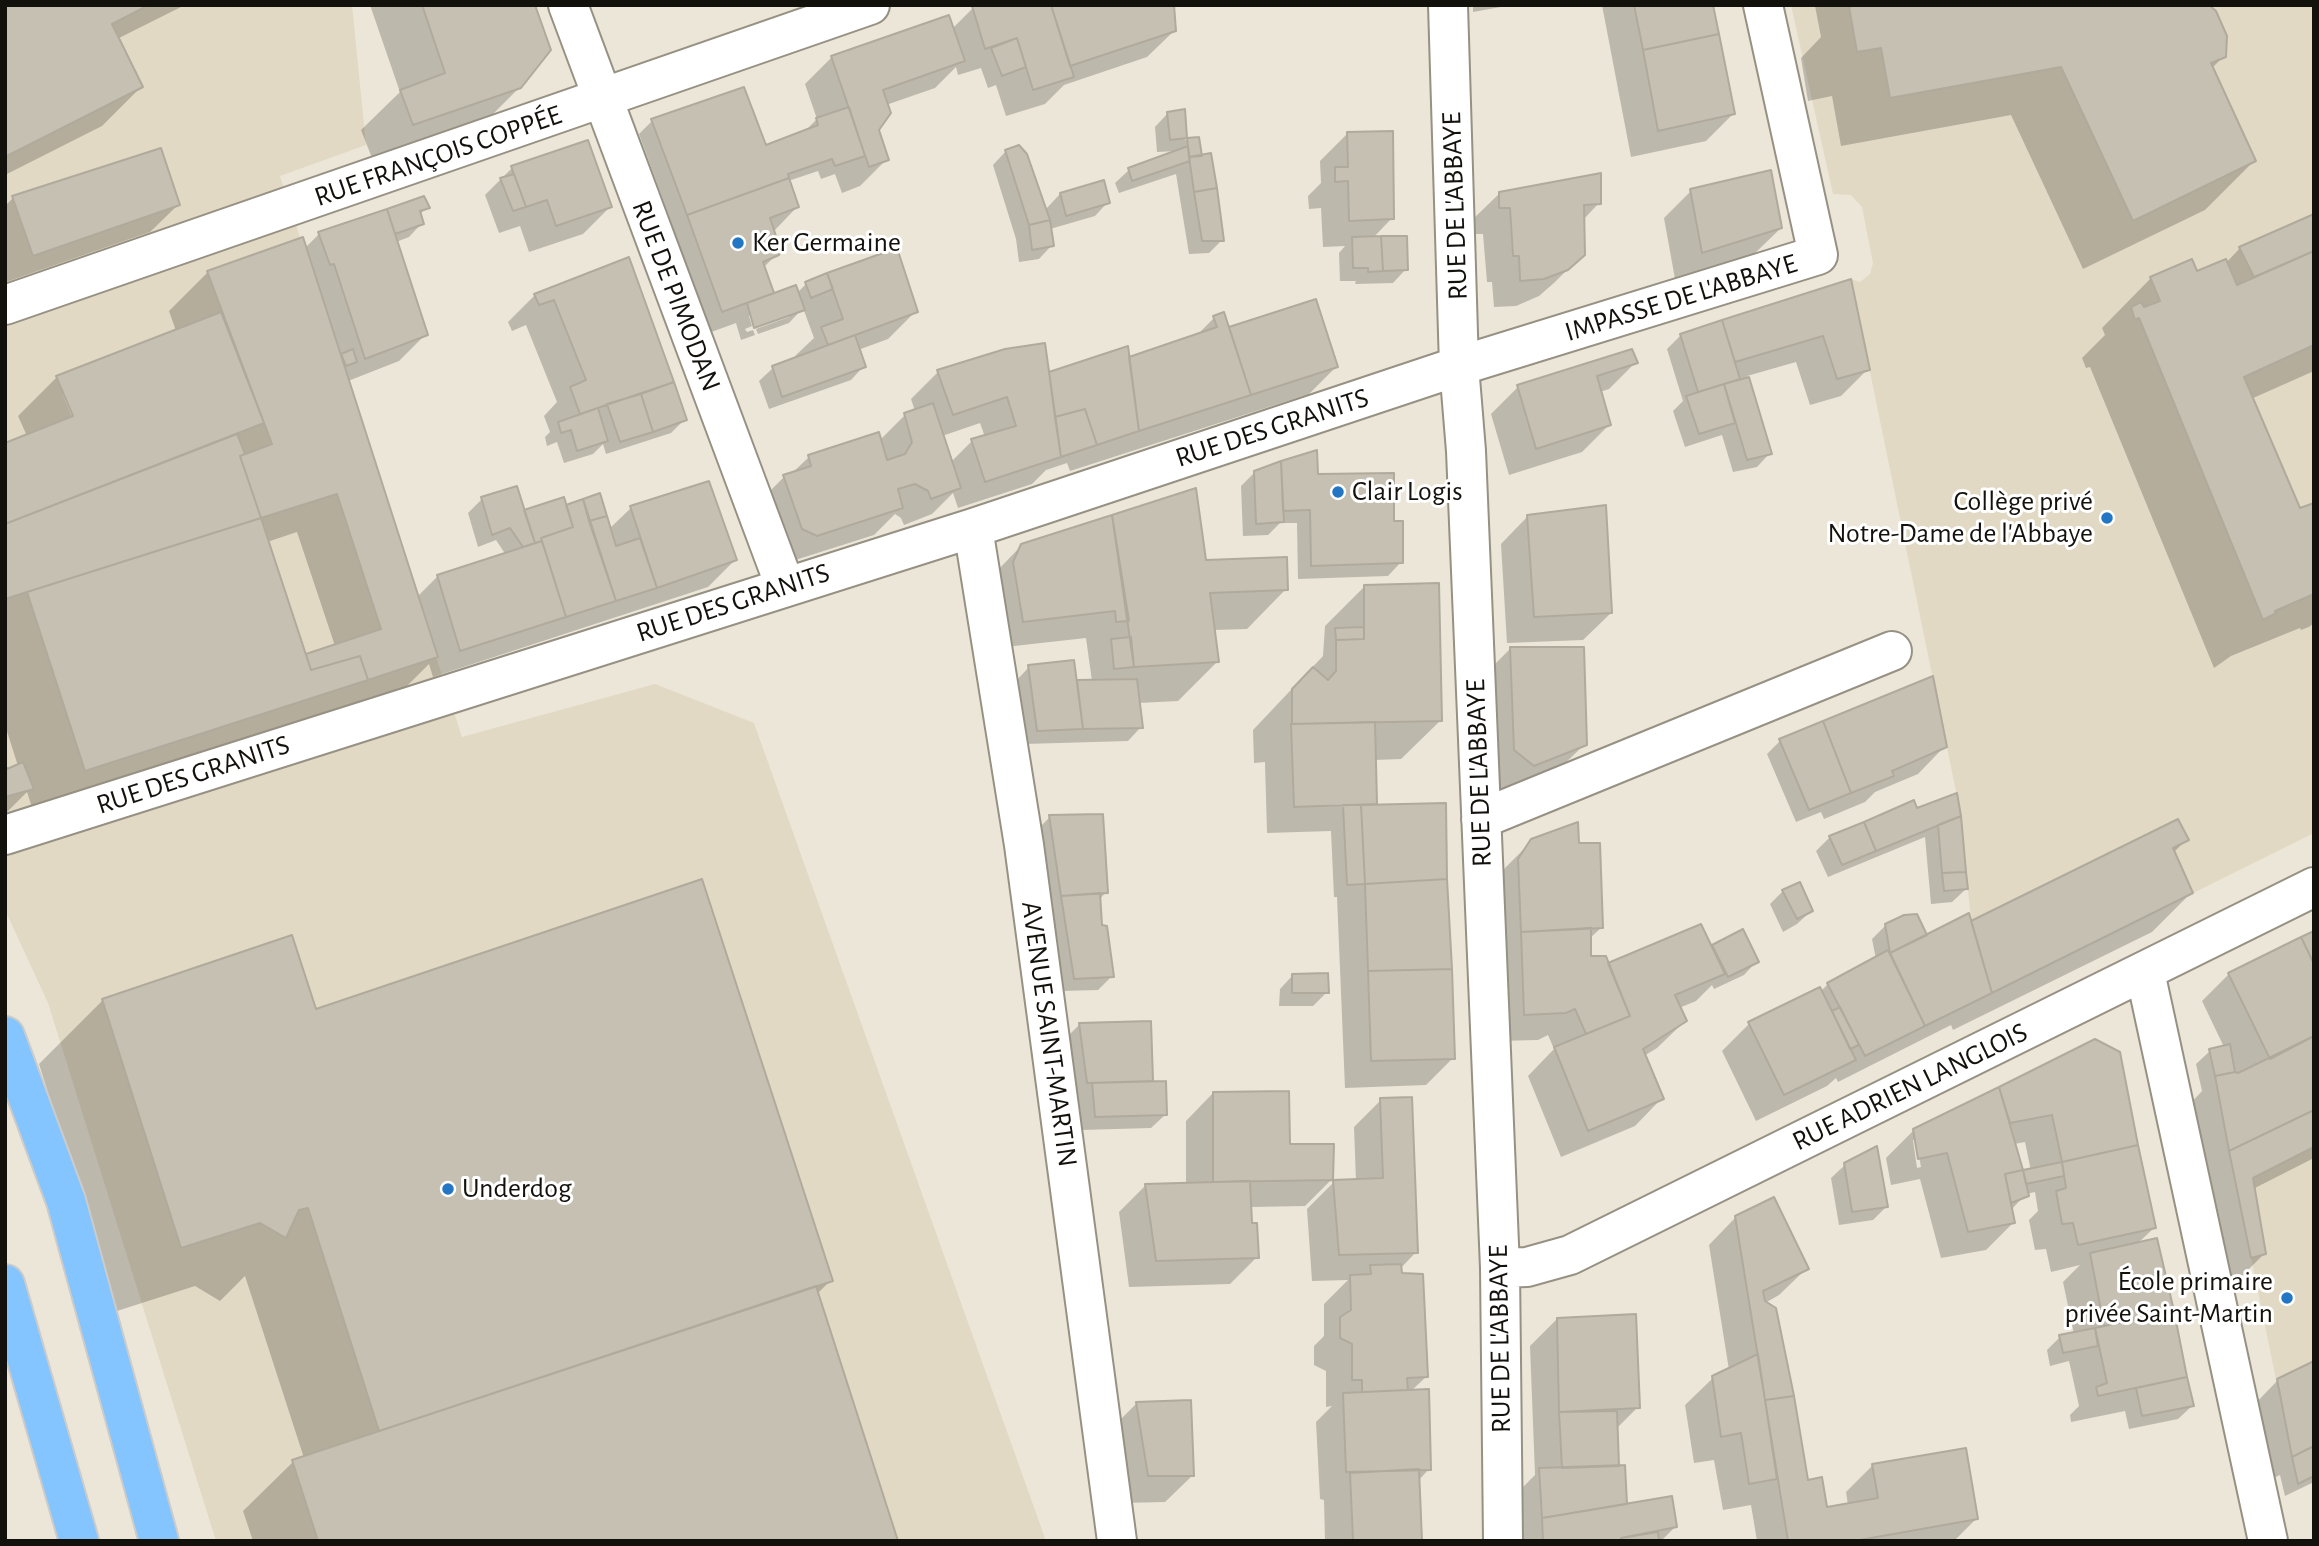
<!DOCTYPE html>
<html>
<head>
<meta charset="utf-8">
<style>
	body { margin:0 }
	#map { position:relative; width:2319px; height:1546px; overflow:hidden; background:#ece6d8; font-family:"Alegreya Sans",sans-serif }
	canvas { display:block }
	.frame { position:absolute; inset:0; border:7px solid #13110c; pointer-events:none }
</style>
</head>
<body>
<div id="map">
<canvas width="2319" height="1546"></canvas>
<div class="frame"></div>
</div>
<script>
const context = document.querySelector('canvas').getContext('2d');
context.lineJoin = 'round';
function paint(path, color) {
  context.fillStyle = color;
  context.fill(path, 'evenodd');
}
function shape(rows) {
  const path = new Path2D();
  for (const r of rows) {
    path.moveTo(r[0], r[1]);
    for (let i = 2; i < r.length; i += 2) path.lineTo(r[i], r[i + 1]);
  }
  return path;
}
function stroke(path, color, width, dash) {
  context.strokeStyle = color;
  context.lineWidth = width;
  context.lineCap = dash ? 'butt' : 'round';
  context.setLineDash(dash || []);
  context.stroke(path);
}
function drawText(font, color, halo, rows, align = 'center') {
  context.font = font + ' "Alegreya Sans",sans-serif';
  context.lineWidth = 6;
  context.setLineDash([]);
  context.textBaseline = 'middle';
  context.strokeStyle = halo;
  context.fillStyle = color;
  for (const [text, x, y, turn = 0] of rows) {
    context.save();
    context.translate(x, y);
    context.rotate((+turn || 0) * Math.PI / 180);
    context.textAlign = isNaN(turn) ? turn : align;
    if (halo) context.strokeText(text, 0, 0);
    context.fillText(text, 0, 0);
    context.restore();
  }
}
const built = shape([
	[5,5,352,5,366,145,280,176,462,737,655,684,754,723,1046,1541,216,1541,48,1003,5,910],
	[1791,5,2314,5,2314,833,1992,993,1971,921,1961,816,1851,279,1860,282,1870,274,1873,263,1862,207,1851,195,1833,194],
	[2314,1110,2314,1446,2292,1457,2229,1151]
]);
const shadow = shape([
	[5,5,185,5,117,39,141,87,102,126,5,175],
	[370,5,533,5,520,87,480,127,374,163,361,130,400,92],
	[1473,5,1512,5,1473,12],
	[1602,5,1711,5,1733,114,1706,141,1631,157],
	[2206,5,2224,56,2211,69,2254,161,2205,210,2083,269,2011,115,1841,146,1832,96,1808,101,1801,58,1821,37,1815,6],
	[973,8,1175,30,1147,57,1064,85,1045,104,1006,116,996,85,988,88,981,68,958,75,956,67,935,88,886,105,877,130,887,159,860,186,842,193,835,174,821,179,818,171,788,181,797,207,773,232,777,254,763,268,773,295,797,293,806,284,828,275,916,311,888,339,858,350,864,366,851,380,769,409,759,381,773,368,796,359,795,356,814,338,803,308,789,323,758,334,756,329,789,317,789,313,752,313,749,316,752,326,745,329,747,332,753,330,755,335,741,340,736,323,695,338,661,244,674,230,639,134,652,121,765,147,804,132,817,119,805,84,832,57,952,29],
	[1183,111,1185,140,1198,139,1222,240,1209,253,1189,254,1176,174,1119,193,1115,183,1129,170,1177,151,1157,152,1155,127,1168,113],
	[1347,134,1392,218,1372,239,1406,269,1393,283,1355,284,1356,281,1340,281,1339,253,1345,246,1323,247,1321,208,1309,209,1308,196,1321,183,1320,161],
	[1006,151,1045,210,1060,194,1108,202,1095,216,1050,229,1052,245,1039,259,1019,262,1016,239,993,165],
	[512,168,610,207,583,234,529,252,520,226,499,233,485,195],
	[1691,191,1781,228,1753,255,1675,279,1664,218],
	[1500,193,1599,203,1583,220,1583,254,1555,282,1539,296,1516,306,1494,307,1492,282,1487,282,1483,234,1472,234,1472,220],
	[13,198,178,205,150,232,6,282,5,206],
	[428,207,419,215,422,223,409,237,396,242,426,334,399,361,348,381,417,597,438,576,506,555,496,540,478,547,468,513,482,499,516,488,523,512,565,507,609,529,631,508,735,560,708,587,433,677,429,664,397,696,36,820,27,792,5,814,5,770,18,766,5,725,5,445,27,436,18,416,57,377,176,331,169,311,208,272,305,248,319,234],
	[63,395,66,395,78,423,75,424],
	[297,532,335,646,305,658,267,542],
	[2314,216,2314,371,2251,399,2299,511,2314,504,2314,623,2309,627,2301,630,2300,628,2231,656,2214,668,2090,367,2086,368,2082,358,2105,335,2102,328,2151,278,2196,273,2226,263,2240,248],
	[628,259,685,419,671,433,606,454,603,444,593,454,564,463,557,442,547,446,545,437,550,432,544,416,557,402,526,325,512,331,508,322,535,295],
	[1849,281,1868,369,1841,396,1810,405,1796,362,1747,376,1770,453,1757,467,1733,472,1722,435,1685,447,1673,411,1683,401,1667,349,1681,335],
	[1315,301,1336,367,1309,394,1070,471,1067,463,1046,470,1032,484,958,508,953,493,932,514,904,525,901,518,895,514,874,535,789,562,757,504,784,477,791,474,809,457,880,440,905,415,915,411,911,399,938,372,1005,351,1048,374,1128,359,1195,337,1214,318,1228,329],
	[980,423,985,437,972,441,951,462,942,436],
	[1636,362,1609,389,1600,392,1609,425,1582,452,1509,475,1491,414,1518,387],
	[1255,472,1316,476,1392,523,1401,562,1388,576,1298,579,1297,523,1280,523,1268,535,1243,536,1241,486],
	[1528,516,1611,613,1583,640,1507,643,1501,544],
	[1022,545,1204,562,1286,589,1247,629,1213,630,1217,662,1178,701,1138,703,1141,727,1128,741,1024,744,1016,681,1029,667,1076,682,1092,681,1086,638,996,648,995,573],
	[1364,587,1441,720,1401,759,1374,760,1375,805,1453,1058,1426,1085,1345,1088,1337,897,1334,897,1331,831,1267,833,1265,762,1254,763,1253,730,1323,656,1325,626],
	[1510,649,1585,744,1557,771,1506,792,1487,778,1483,676],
	[1780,741,1945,746,1918,774,1875,792,1865,802,1824,819,1821,812,1796,822,1767,754],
	[1955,795,1966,889,1952,902,1931,904,1925,837,1828,877,1816,851,1830,837,1913,803,1916,810],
	[1050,817,1106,892,1099,900,1100,926,1112,976,1098,990,1061,991,1023,844],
	[2187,839,2173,853,2191,893,2152,932,1953,1030,1951,1025,1838,1082,1836,1078,1827,1086,1756,1121,1722,1051,1749,1024,1820,992,1828,984,1876,959,1872,939,1886,925,1926,937,1970,923],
	[1532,841,1577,844,1602,927,1589,939,1590,958,1607,966,1711,949,1742,931,1757,961,1744,975,1714,989,1712,985,1696,1001,1679,1008,1685,1021,1657,1048,1644,1056,1662,1098,1635,1126,1561,1157,1528,1076,1554,1049,1548,1035,1538,1040,1497,1041,1492,888,1505,868],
	[1783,891,1811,911,1797,924,1783,932,1770,904],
	[2314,933,2314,1158,2253,1189,2264,1254,2237,1281,2225,1284,2189,1105,2202,1091,2196,1064,2210,1051,2224,1047,2202,1001,2229,974],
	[2235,1070,2238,1075,2229,1076],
	[1293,975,1327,992,1313,1006,1279,1006,1280,989],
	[103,1000,315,1012,831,1280,817,1294,897,1541,253,1541,243,1511,293,1462,304,1458,245,1276,220,1301,195,1286,117,1311,39,1064],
	[1080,1024,1151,1081,1148,1083,1165,1115,1151,1128,1082,1130,1080,1109,1061,1109,1053,1051],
	[2095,1041,2154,1228,2137,1244,2156,1240,2192,1406,2178,1419,2129,1429,2125,1411,2071,1422,2070,1415,2079,1406,2069,1361,2050,1366,2047,1350,2060,1337,2074,1334,2063,1282,2080,1265,2051,1272,2046,1249,2035,1250,2029,1220,2038,1211,2035,1192,2026,1194,2011,1210,2013,1223,1986,1250,1941,1258,1920,1179,1891,1185,1886,1158,1914,1130],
	[1913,1140,1916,1140,1921,1167,1917,1168],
	[2025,1142,2031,1171,2017,1174,2014,1144],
	[1213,1093,1289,1145,1332,1179,1305,1206,1250,1207,1257,1257,1230,1284,1129,1287,1119,1212,1146,1185,1186,1184,1186,1121],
	[1381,1100,1416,1252,1400,1269,1427,1376,1411,1391,1429,1469,1418,1481,1420,1541,1325,1541,1324,1500,1320,1499,1316,1422,1332,1406,1326,1407,1326,1371,1314,1365,1314,1346,1324,1336,1324,1304,1348,1280,1312,1281,1307,1209,1334,1182,1356,1181,1354,1127],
	[1845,1165,1886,1207,1873,1220,1839,1225,1831,1178],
	[1736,1217,1807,1268,1779,1295,1765,1303,1807,1482,1825,1509,1848,1505,1846,1492,1873,1465,1976,1519,1954,1541,1757,1541,1751,1505,1723,1510,1714,1460,1694,1463,1685,1405,1713,1378,1729,1370,1709,1245],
	[1557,1319,1638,1407,1616,1429,1617,1468,1626,1506,1675,1527,1661,1541,1515,1541,1513,1497,1535,1475,1530,1346],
	[2314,1362,2314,1482,2285,1496,2280,1475,2265,1482,2251,1408,2278,1380],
	[1189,1402,1193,1475,1165,1502,1121,1503,1109,1431,1136,1404]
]);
const building = shape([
	[5,5,149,5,112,24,143,87,5,157,5,5],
	[422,5,535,5,551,50,521,88,413,125,400,90,445,73,422,5],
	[976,5,1051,5,1074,77,1033,90,1017,38,985,49,972,6,976,5],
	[1051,5,1174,5,1176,31,1070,66,1051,5],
	[1634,5,1713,5,1719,34,1643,50,1634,5],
	[1857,5,2209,5,2216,11,2227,36,2226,57,2211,63,2256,161,2133,221,2061,67,1890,98,1881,48,1857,52,1849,7,1857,5],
	[949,15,965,61,883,90,891,113,879,130,889,160,869,167,831,56,949,15],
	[1719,34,1735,114,1658,131,1643,50,1719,34],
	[1017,38,1026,67,1002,76,991,48,1017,38],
	[744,87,766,145,818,125,816,118,849,107,865,156,835,166,832,159,788,174,789,178,687,215,651,119,744,87],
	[1185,109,1187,138,1170,140,1167,112,1185,109],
	[1393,131,1394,219,1349,221,1348,181,1335,182,1335,167,1348,167,1347,132,1393,131],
	[1199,137,1202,156,1189,157,1187,138,1199,137],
	[588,140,612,207,556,226,547,200,526,207,511,166,588,140],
	[1019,145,1027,154,1050,220,1029,225,1005,150,1019,145],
	[1188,146,1190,161,1132,181,1128,168,1188,146],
	[161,148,180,205,33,256,12,196,161,148],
	[1211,153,1217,188,1194,192,1189,157,1211,153],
	[1771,170,1782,228,1702,253,1690,189,1771,170],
	[1601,173,1601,204,1584,205,1585,255,1568,270,1544,279,1520,281,1519,256,1513,256,1510,208,1499,208,1499,192,1601,173],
	[514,174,526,207,513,211,500,178,514,174],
	[789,178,799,207,770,218,781,251,779,255,763,262,774,293,722,312,687,215,789,178],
	[1104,180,1110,203,1066,216,1060,193,1104,180],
	[1217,188,1224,241,1202,241,1194,192,1217,188],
	[424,196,430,208,420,211,424,224,395,234,387,209,424,196],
	[387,209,428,335,365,359,334,264,330,265,318,232,387,209],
	[2314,214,2314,251,2254,277,2239,247,2314,214],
	[1050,220,1054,246,1032,250,1029,225,1050,220],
	[1381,236,1407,236,1408,270,1383,271,1381,236],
	[1381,236,1383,271,1368,272,1368,268,1353,268,1352,237,1381,236],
	[303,237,438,657,368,680,360,656,311,670,306,654,381,629,337,494,261,518,240,456,272,444,207,271,303,237],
	[897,248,918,312,828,345,821,327,843,319,827,273,897,248],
	[2314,251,2314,345,2244,377,2300,508,2314,503,2314,594,2275,611,2276,613,2263,620,2139,318,2135,320,2131,307,2141,302,2144,307,2160,301,2150,277,2192,259,2197,271,2226,259,2237,285,2314,251],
	[629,257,674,382,580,414,570,387,586,380,554,300,539,305,534,294,629,257],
	[827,273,833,289,811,298,805,282,827,273],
	[1851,279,1870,370,1837,379,1823,336,1735,362,1722,320,1851,279],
	[796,285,805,310,754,328,747,303,796,285],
	[1316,299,1338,367,1251,395,1229,327,1316,299],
	[221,312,264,423,5,524,5,443,73,416,56,376,221,312],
	[1224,312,1251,395,1139,431,1129,357,1217,327,1213,316,1224,312],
	[1722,320,1740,379,1698,392,1680,334,1722,320],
	[855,335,866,367,782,397,772,366,855,335],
	[1045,343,1061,457,985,482,971,439,1016,426,1007,397,953,415,937,370,1005,349,1045,343],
	[1128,346,1139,431,1097,445,1085,409,1055,417,1049,372,1128,346],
	[353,349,357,362,346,366,341,354,353,349],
	[1632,349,1638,363,1597,376,1611,425,1536,449,1517,385,1632,349],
	[1749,377,1772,454,1747,460,1724,384,1749,377],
	[674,382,687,420,653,432,641,394,674,382],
	[1724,384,1735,423,1699,434,1686,396,1724,384],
	[641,394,653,432,620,442,607,404,641,394],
	[933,403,961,488,931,499,928,491,915,484,898,489,903,508,817,536,802,529,783,475,811,466,808,455,879,432,887,460,905,454,912,442,904,413,933,403],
	[598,408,608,441,577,451,571,430,561,433,558,422,598,408],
	[1085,409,1097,445,1061,457,1055,417,1085,409],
	[237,434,245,454,240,456,261,518,5,599,5,524,237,434],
	[1317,450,1318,474,1394,473,1394,521,1403,521,1403,563,1311,566,1310,510,1283,511,1281,461,1317,450],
	[1281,461,1284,522,1256,524,1254,471,1281,461],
	[709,481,737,560,657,588,630,506,709,481],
	[517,486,535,543,523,547,510,528,492,535,481,497,517,486],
	[1196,488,1206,560,1287,557,1288,590,1210,593,1219,662,1134,667,1112,515,1196,488],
	[600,493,607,516,589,521,583,499,600,493],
	[564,497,573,527,541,538,542,541,535,543,524,510,564,497],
	[583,499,616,601,566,617,541,538,573,527,566,505,583,499],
	[1606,505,1612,613,1534,617,1527,515,1606,505],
	[1112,515,1129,621,1116,622,1115,611,1023,622,1013,562,1021,544,1112,515],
	[607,516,616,546,640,538,657,588,616,601,589,521,607,516],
	[261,518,311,670,360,656,368,680,85,771,27,592,261,518],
	[542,541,566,617,460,651,437,575,542,541],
	[1439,583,1442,721,1292,724,1292,689,1313,667,1328,680,1336,671,1336,640,1364,639,1364,585,1439,583],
	[1364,627,1364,639,1336,640,1335,628,1364,627],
	[1131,637,1134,667,1114,669,1111,639,1131,637],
	[1510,647,1584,647,1587,745,1534,766,1514,750,1510,647],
	[1074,660,1083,729,1037,731,1028,665,1074,660],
	[1933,676,1947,747,1892,771,1894,776,1851,793,1823,721,1933,676],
	[1137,679,1143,728,1083,729,1077,680,1137,679],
	[1823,721,1851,793,1809,810,1779,739,1823,721],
	[1375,722,1377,804,1294,807,1291,724,1375,722],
	[23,762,34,789,5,797,5,765,7,769,23,762],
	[1957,793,1961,816,1876,851,1864,822,1914,800,1917,808,1957,793],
	[1446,803,1447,879,1365,884,1361,805,1446,803],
	[1343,805,1361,805,1365,884,1347,885,1343,805],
	[1103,814,1108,893,1061,896,1049,815,1103,814],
	[1961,816,1966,872,1942,873,1938,825,1961,816],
	[2178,819,2189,840,2173,848,2193,893,1992,993,1971,921,2178,819],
	[1578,822,1579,843,1600,843,1603,928,1521,932,1518,859,1531,839,1578,822],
	[1864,822,1876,851,1842,865,1829,836,1864,822],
	[1966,872,1968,889,1944,891,1942,873,1966,872],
	[702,879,833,1281,379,1431,308,1208,299,1210,286,1238,260,1223,181,1248,102,999,292,935,316,1009,702,879],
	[1447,879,1452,969,1368,971,1365,884,1447,879],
	[1800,882,1813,911,1797,919,1782,890,1800,882],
	[1100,893,1102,925,1107,926,1114,977,1074,979,1061,896,1100,893],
	[1969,913,1992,993,1925,1026,1890,953,1969,913],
	[1917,914,1927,935,1890,953,1885,924,1904,915,1917,914],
	[1701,924,1725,974,1675,995,1687,1021,1643,1049,1664,1099,1588,1131,1554,1047,1630,1016,1608,963,1701,924],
	[1591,928,1591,956,1606,956,1630,1016,1586,1034,1575,1009,1566,1013,1524,1015,1521,932,1591,928],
	[1743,929,1759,962,1728,977,1712,945,1743,929],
	[2314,931,2314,964,2301,937,2314,931],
	[2301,937,2314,964,2314,1036,2270,1059,2228,973,2301,937],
	[1888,950,1925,1026,1865,1056,1827,983,1888,950],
	[1452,969,1455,1059,1371,1061,1368,971,1452,969],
	[1328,973,1329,993,1292,993,1292,974,1328,973],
	[1820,987,1856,1060,1784,1095,1748,1022,1820,987],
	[1840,1007,1859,1045,1850,1049,1832,1011,1840,1007],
	[1151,1021,1153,1081,1087,1083,1079,1023,1151,1021],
	[2314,1036,2314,1110,2229,1151,2215,1076,2235,1072,2238,1073,2314,1036],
	[2095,1039,2120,1052,2138,1145,2062,1162,2052,1115,2010,1123,1999,1087,2095,1039],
	[2230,1044,2235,1072,2215,1076,2209,1049,2230,1044],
	[1166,1081,1167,1115,1095,1117,1092,1083,1166,1081],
	[1999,1087,2023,1170,2005,1174,2015,1223,1968,1232,1947,1153,1918,1159,1913,1129,1999,1087],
	[1289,1091,1290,1144,1334,1144,1333,1180,1213,1182,1213,1092,1289,1091],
	[1412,1097,1418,1253,1339,1255,1333,1180,1383,1178,1380,1098,1412,1097],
	[2314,1110,2314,1147,2253,1178,2266,1254,2251,1258,2229,1151,2314,1110],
	[2138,1145,2156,1228,2078,1245,2073,1223,2062,1224,2056,1191,2066,1188,2062,1162,2138,1145],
	[1877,1146,1888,1207,1852,1212,1844,1163,1877,1146],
	[2062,1162,2064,1176,2026,1184,2023,1170,2062,1162],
	[2023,1170,2029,1196,2011,1203,2005,1174,2023,1170],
	[1250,1181,1252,1223,1257,1223,1259,1258,1156,1261,1145,1184,1250,1181],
	[1774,1197,1809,1269,1763,1291,1765,1301,1776,1308,1794,1396,1765,1400,1735,1216,1774,1197],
	[2157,1238,2174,1311,2104,1326,2090,1253,2157,1238],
	[1401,1264,1402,1273,1423,1274,1428,1377,1407,1378,1408,1390,1362,1392,1362,1380,1352,1380,1352,1344,1340,1338,1340,1317,1351,1310,1350,1275,1371,1274,1370,1265,1401,1264],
	[816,1286,898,1541,318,1541,292,1460,816,1286],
	[2174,1311,2187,1377,2098,1396,2096,1387,2107,1383,2095,1328,2174,1311],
	[1636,1314,1640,1408,1559,1412,1557,1318,1636,1314],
	[2095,1328,2098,1346,2063,1353,2059,1335,2095,1328],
	[1758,1354,1777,1479,1749,1484,1741,1433,1721,1437,1712,1376,1758,1354],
	[2314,1361,2314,1446,2292,1457,2277,1379,2314,1361],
	[2187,1377,2194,1406,2142,1416,2136,1388,2187,1377],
	[1429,1389,1431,1470,1346,1472,1343,1393,1429,1389],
	[1794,1396,1808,1480,1822,1477,1827,1507,1878,1498,1872,1464,1966,1448,1978,1519,1854,1541,1788,1541,1765,1400,1794,1396],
	[1191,1400,1194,1476,1148,1476,1136,1402,1191,1400],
	[1617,1411,1619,1466,1562,1468,1559,1412,1617,1411],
	[2314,1446,2314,1476,2298,1484,2292,1457,2314,1446],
	[1625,1465,1627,1504,1542,1518,1539,1468,1625,1465],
	[1419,1469,1422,1541,1353,1541,1350,1473,1419,1469],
	[1672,1496,1677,1527,1621,1538,1621,1541,1543,1541,1542,1518,1672,1496],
	[1658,1532,1659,1541,1621,1541,1621,1538,1658,1532]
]);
const minor = shape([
	[568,5,785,586],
	[1448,5,1459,366,1466,451,1500,1268,1503,1541],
	[5,305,870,5],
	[973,528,1024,845,1117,1541],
	[1481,819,1892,651],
	[5,835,973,528,1459,366,1818,255,1763,5],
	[2145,972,2268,1541],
	[1500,1268,1527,1267,1570,1255,2314,887]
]);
const major = shape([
	[5,1036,66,1201,159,1541],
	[5,1284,79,1541]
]);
const markers = [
	[738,243,7,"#2276c4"],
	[1338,492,7,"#2276c4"],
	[2107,518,7,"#2276c4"],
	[448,1189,7,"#2276c4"],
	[2287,1298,7,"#2276c4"]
];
const streetNames = [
	["RUE FRANÇOIS COPPÉE",438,156,-19],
	["RUE DE L'ABBAYE",1455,206,-92],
	["RUE DE PIMODAN",676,296,69],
	["IMPASSE DE L'ABBAYE",1681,298,-17],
	["RUE DES GRANITS",1272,428,-18],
	["RUE DES GRANITS",733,603,-18],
	["RUE DE L'ABBAYE",1479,773,-92],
	["RUE DES GRANITS",193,775,-18],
	["AVENUE SAINT-MARTIN",1049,1034,82],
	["RUE ADRIEN LANGLOIS",1910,1087,-26],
	["RUE DE L'ABBAYE",1500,1339,-91]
];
const poiNames = [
	["Ker Germaine",752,243],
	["Clair Logis",1352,492],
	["Collège privé",2093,502,"right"],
	["Notre-Dame de l'Abbaye",2093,534,"right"],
	["Underdog",462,1189],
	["École primaire",2273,1282,"right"],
	["privée Saint-Martin",2273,1314,"right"]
];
paint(built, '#e2d9c4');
paint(shadow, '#0003');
paint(building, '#c6c0b3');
stroke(building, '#b0aa9c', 2);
stroke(minor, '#979184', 42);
stroke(major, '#cbcbca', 42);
stroke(minor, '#fff', 38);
stroke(major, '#84c4ff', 38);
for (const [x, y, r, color] of markers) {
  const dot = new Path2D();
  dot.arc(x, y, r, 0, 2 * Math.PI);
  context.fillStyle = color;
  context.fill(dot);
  stroke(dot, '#fff', 2.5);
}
drawText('28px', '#13110c', '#fff', streetNames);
drawText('28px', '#13110c', '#fff', poiNames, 'left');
</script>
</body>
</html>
